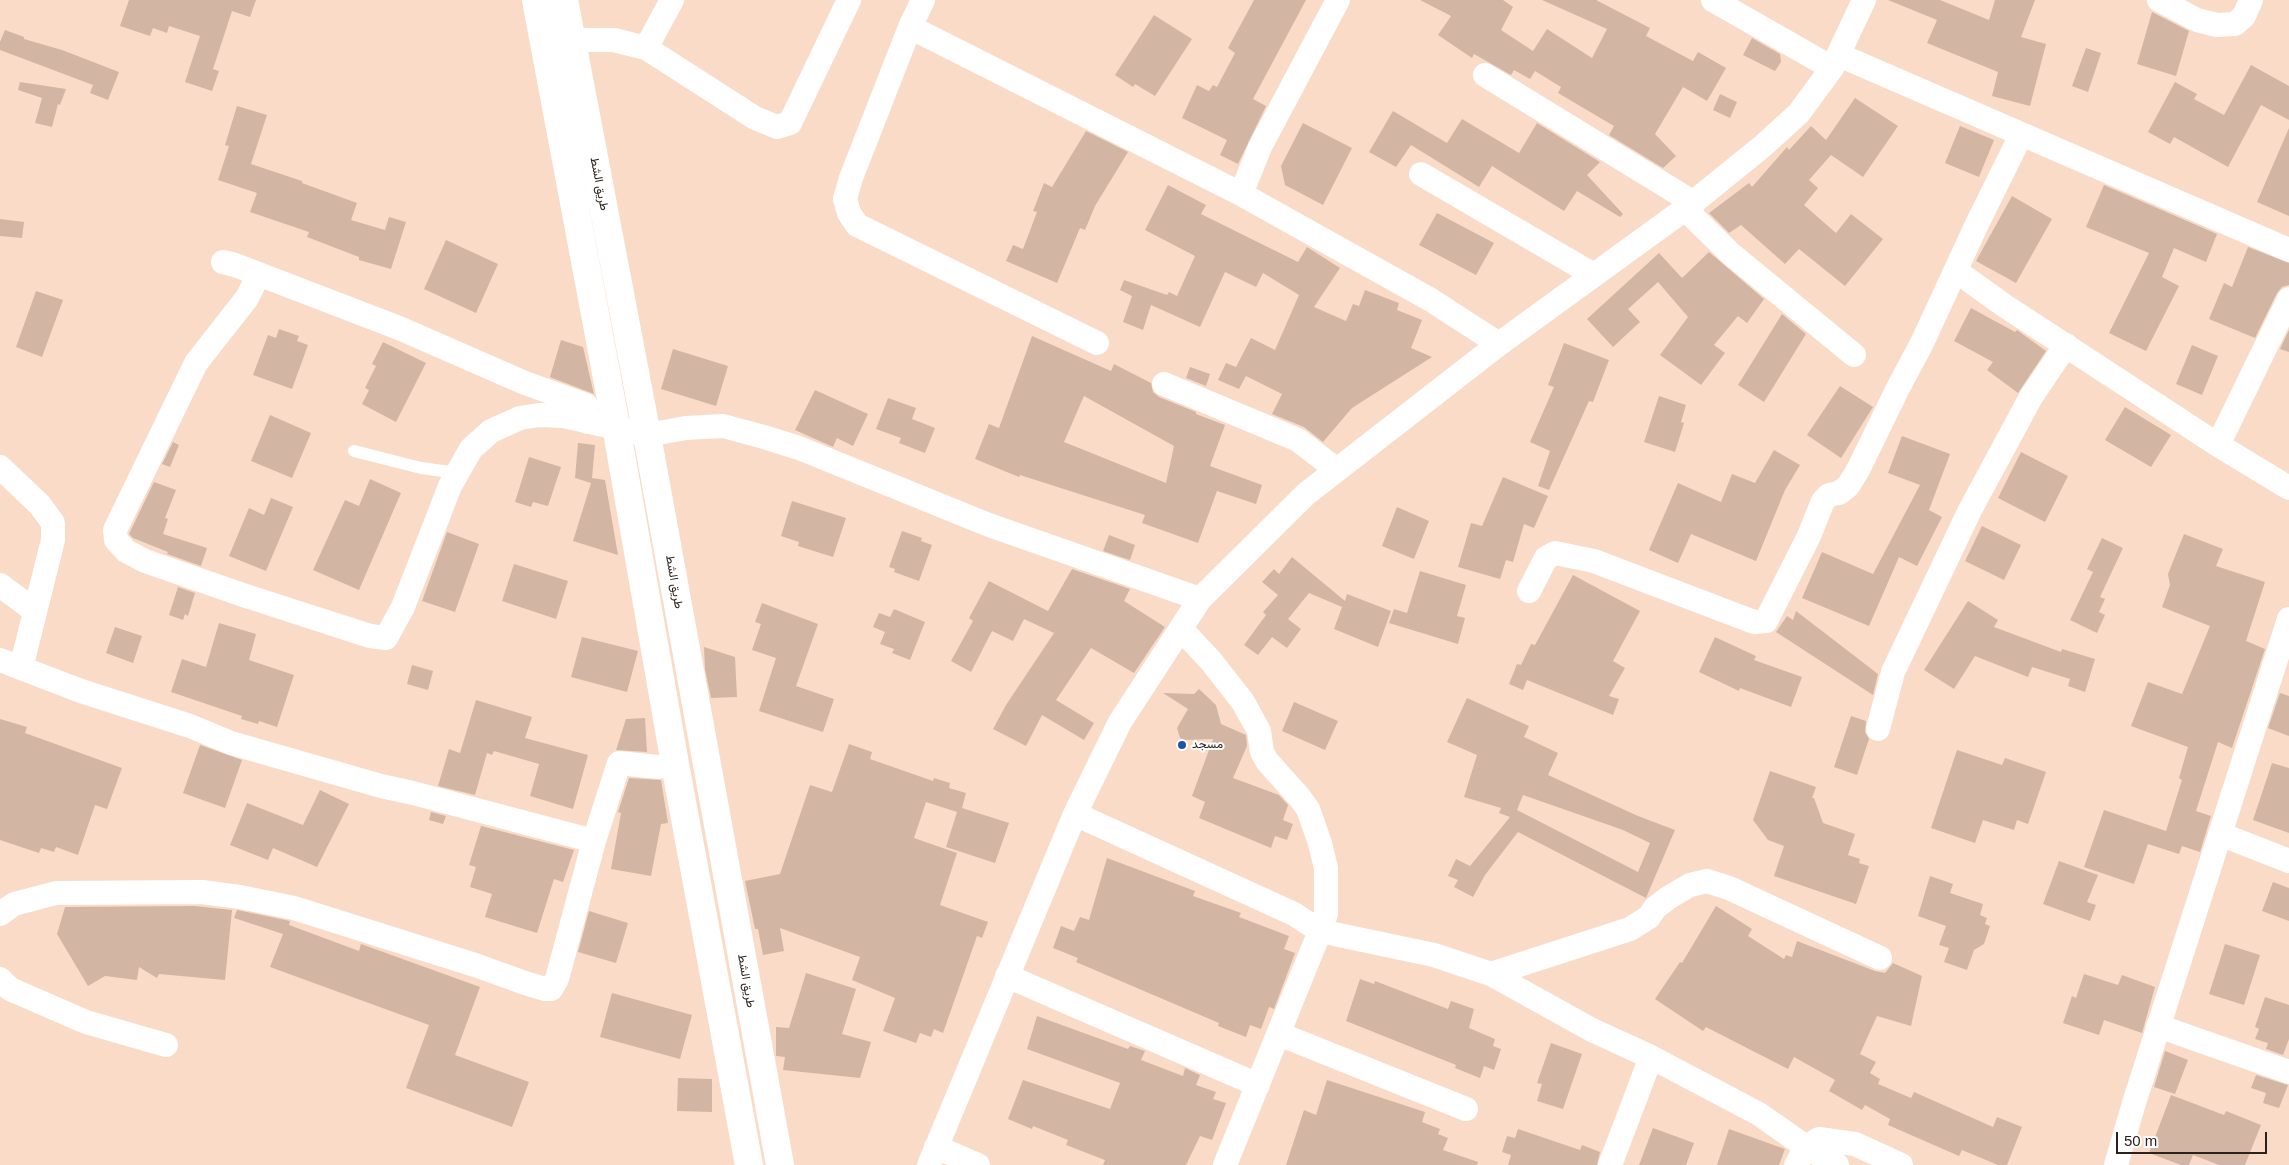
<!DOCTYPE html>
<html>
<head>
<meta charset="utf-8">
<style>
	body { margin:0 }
	#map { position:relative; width:2289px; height:1165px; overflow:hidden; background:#f9dbc8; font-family:Helvetica,sans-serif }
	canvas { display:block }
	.scale { position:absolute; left:2116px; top:1132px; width:151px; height:22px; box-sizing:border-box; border:2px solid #2c221b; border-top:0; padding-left:6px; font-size:15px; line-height:18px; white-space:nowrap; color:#2c221b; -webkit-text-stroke:4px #fff; paint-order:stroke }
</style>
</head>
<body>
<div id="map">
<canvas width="2289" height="1165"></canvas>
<div class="scale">50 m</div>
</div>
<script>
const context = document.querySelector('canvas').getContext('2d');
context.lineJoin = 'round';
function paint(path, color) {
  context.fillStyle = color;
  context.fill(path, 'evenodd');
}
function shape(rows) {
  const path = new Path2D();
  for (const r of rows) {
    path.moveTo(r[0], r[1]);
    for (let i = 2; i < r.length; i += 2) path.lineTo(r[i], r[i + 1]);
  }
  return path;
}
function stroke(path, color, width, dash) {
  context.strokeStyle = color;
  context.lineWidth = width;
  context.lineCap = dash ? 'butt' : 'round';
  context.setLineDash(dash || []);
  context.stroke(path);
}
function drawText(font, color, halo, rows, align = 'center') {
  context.font = font + ' Helvetica,Vazirmatn,sans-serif';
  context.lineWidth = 4;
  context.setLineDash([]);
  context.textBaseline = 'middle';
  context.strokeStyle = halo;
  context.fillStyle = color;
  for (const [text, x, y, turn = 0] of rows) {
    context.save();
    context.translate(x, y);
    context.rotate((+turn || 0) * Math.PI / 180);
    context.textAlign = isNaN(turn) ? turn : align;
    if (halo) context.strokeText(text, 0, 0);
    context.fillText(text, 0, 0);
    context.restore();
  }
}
const building = shape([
	[129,0,256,0,250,17,232,11,213,69,219,71,212,91,185,82,200,36,169,26,167,33,153,28,150,36,120,26],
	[1254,0,1306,0,1253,99,1266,106,1238,164,1220,155,1227,140,1182,118,1197,85,1209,91,1213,85,1217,87,1235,53,1228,48],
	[1420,0,1503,0,1513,7,1501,30,1533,51,1547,29,1592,58,1607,29,1542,0,1596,0,1650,28,1646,36,1693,61,1698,52,1726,68,1707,101,1683,87,1655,134,1676,156,1663,168,1609,135,1614,126,1558,93,1561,87,1535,71,1530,79,1514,70,1511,75,1474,54,1472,58,1438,35,1451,16],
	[1888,0,1940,0,1989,20,1995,0,2035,0,2021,37,2046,44,2030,106,1992,96,1998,72,1927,43,1937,20],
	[2152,12,2189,31,2176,76,2137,64],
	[1154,15,1192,39,1155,96,1135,84,1133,87,1115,75],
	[5,30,24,37,24,39,62,50,119,72,108,100,90,93,93,85,0,50,0,42],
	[1752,38,1780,54,1781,62,1775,71,1743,55],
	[2086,48,2101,53,2088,92,2072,86],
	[2251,65,2289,86,2289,120,2261,105,2228,167,2174,137,2170,144,2148,132,2175,82,2197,94,2194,99,2224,115],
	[20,82,66,89,60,105,58,104,52,127,35,123,42,98,18,90],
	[1720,94,1737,102,1730,118,1713,110],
	[1855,98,1898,126,1863,177,1831,155,1809,180,1818,188,1804,205,1836,233,1851,214,1883,239,1845,286,1799,249,1785,264,1741,225,1729,233,1709,213,1749,183,1752,187,1787,147,1789,150,1811,126,1826,140],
	[237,106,267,115,251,164,302,181,302,183,357,203,351,220,385,230,389,217,406,222,391,269,359,260,359,257,307,237,309,232,250,212,257,193,218,180,229,146,225,145],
	[1393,111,1447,143,1462,119,1519,153,1537,123,1600,162,1587,175,1623,214,1620,217,1577,191,1564,211,1492,166,1479,187,1411,145,1396,167,1369,152],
	[1303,123,1352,148,1323,205,1285,185,1281,166],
	[1960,126,1994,140,1979,177,1945,163],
	[2289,128,2289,216,2257,202],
	[1086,131,1128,152,1095,206,1085,230,1080,228,1057,283,1006,261,1013,245,1023,249,1037,212,1033,211,1044,183,1052,187],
	[1168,185,1206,205,1201,214,1298,262,1307,247,1340,268,1314,307,1346,321,1353,304,1359,306,1365,290,1399,303,1397,310,1422,320,1411,348,1432,357,1352,408,1323,442,1304,427,1272,414,1282,394,1246,376,1239,389,1218,380,1226,363,1236,367,1251,338,1275,350,1299,295,1263,273,1256,287,1225,272,1200,327,1151,305,1143,330,1123,322,1132,296,1120,290,1124,280,1167,295,1169,292,1177,296,1195,256,1145,230],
	[2104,185,2217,234,2206,262,2174,248,2162,277,2179,286,2146,351,2109,333,2149,253,2086,227],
	[2012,196,2052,219,2016,283,1976,261],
	[1437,213,1494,243,1476,275,1419,245],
	[0,219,24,222,22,238,0,236],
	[446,240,498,264,476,313,424,289],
	[2248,247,2289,263,2289,285,2282,287,2277,293,2255,338,2209,319,2224,283,2232,287],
	[1709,252,1764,299,1747,323,1738,316,1714,345,1725,353,1701,385,1660,355,1688,317,1658,282,1628,309,1640,322,1613,347,1587,319,1659,253,1682,278],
	[36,291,63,300,42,357,16,347],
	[1971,308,2015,332,2017,330,2046,351,2018,393,1987,370,1993,362,1954,341],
	[1782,314,1806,334,1764,402,1738,385],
	[279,329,299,336,297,341,308,345,292,389,253,375,268,335,276,338],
	[2289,330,2289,352,2280,349],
	[1032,336,1111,371,1114,364,1151,383,1153,392,1159,397,1196,412,1196,414,1225,425,1210,466,1262,485,1256,504,1217,491,1198,543,1142,523,1145,515,1020,475,1019,477,975,459,989,424,999,428],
	[1084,396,1174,446,1166,483,1064,442],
	[561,340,583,347,594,394,550,377],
	[383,342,426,363,396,422,362,404,369,390,365,388,376,366,372,364],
	[1564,343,1609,360,1593,402,1589,401,1549,490,1538,486,1550,451,1530,442,1554,387,1548,385],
	[2192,345,2218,356,2202,395,2176,384],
	[673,349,728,366,716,406,661,389],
	[1190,367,1210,374,1206,386,1186,378],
	[1840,386,1873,407,1841,458,1807,435],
	[815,390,868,414,853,446,837,438,833,447,795,430],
	[1659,396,1686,405,1681,422,1684,423,1675,452,1644,442],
	[888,398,916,408,912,419,935,428,925,453,899,443,901,438,876,429],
	[2125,407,2171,435,2151,467,2105,440],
	[270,415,311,433,292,478,251,461],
	[1902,436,1950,454,1929,510,1942,517,1917,566,1899,557,1869,626,1802,598,1822,552,1873,574,1920,485,1888,473],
	[173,442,179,445,170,467,162,464],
	[578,443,595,445,592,478,605,480,618,555,573,541,591,483,575,478],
	[1774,450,1800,465,1785,490,1756,561,1691,534,1678,563,1649,550,1678,483,1721,502,1732,474,1755,483],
	[2021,452,2068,476,2045,522,1998,498],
	[529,457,561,467,548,506,533,502,531,507,515,502],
	[1503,477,1548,496,1534,528,1524,524,1513,562,1506,560,1500,579,1458,567,1471,523,1482,526],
	[370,479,401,493,359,590,313,570,345,500,359,506],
	[154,482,176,490,165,518,168,519,163,534,207,548,201,566,167,554,168,552,133,538,129,534],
	[271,498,293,507,266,571,229,556,249,508,264,515],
	[792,501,846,518,833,557,798,546,799,542,781,536],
	[1397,507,1429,521,1414,559,1382,546],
	[1982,526,2021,545,2004,580,1965,561],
	[902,531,922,538,921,541,932,545,919,581,894,572,895,569,889,567],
	[447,532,479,544,455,612,422,601],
	[2184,534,2223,549,2216,566,2265,582,2246,641,2265,649,2232,748,2218,742,2196,811,2211,816,2200,852,2182,846,2179,854,2148,844,2134,884,2084,867,2104,810,2166,831,2182,780,2179,778,2188,747,2131,726,2148,682,2182,694,2210,626,2162,607,2170,585,2168,574],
	[1109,535,1135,545,1130,560,1103,551],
	[2102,538,2123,548,2100,597,2105,599,2099,612,2105,615,2097,633,2070,620,2093,572,2087,569],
	[1292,557,1345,601,1347,594,1391,611,1378,647,1334,629,1342,607,1309,593,1288,619,1301,629,1287,648,1272,637,1258,655,1244,645,1266,615,1263,612,1278,595,1262,582,1274,569,1279,574],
	[514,564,568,581,556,619,502,601],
	[1072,569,1130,589,1124,601,1165,627,1134,673,1091,648,1056,700,1094,723,1084,740,1042,715,1026,746,993,729,1006,705,1054,633,1024,619,1013,641,992,631,971,672,951,661,973,621,969,618,989,581,1048,611],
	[1420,571,1466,585,1457,616,1465,618,1458,644,1389,623,1394,609,1407,613],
	[1573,575,1640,611,1613,661,1625,668,1609,696,1619,699,1613,715,1527,680,1523,690,1509,684,1517,664,1521,665,1531,644,1535,645],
	[178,587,195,593,188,616,185,614,183,620,169,615],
	[1968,601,1998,620,1994,627,2061,652,2062,649,2095,659,2085,692,2068,686,2070,679,2032,667,2028,677,1975,656,1954,689,1924,670],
	[762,603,818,624,796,686,834,699,823,732,759,711,776,658,752,650,761,624,755,622],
	[894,609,925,622,910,660,892,653,894,649,880,644,885,632,873,627,879,613,890,617],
	[1796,611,1878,674,1873,695,1776,632,1787,616,1793,620],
	[219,623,256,634,249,660,294,675,277,727,259,721,258,724,241,719,242,716,171,692,182,659,206,667],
	[115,627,142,636,133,663,106,653],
	[582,637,638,651,627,692,571,677],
	[1715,637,1756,656,1754,660,1802,677,1791,707,1740,688,1739,691,1699,672],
	[704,647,735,657,737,697,711,698,705,669],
	[412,665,433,671,428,690,407,684],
	[1199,689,1216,705,1221,724,1246,735,1247,746,1233,778,1279,795,1288,805,1283,820,1293,824,1287,840,1275,836,1271,848,1199,818,1205,802,1192,796,1213,739,1185,740,1180,738,1177,728,1188,709,1163,693,1194,694],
	[2280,693,2289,696,2289,736,2268,728],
	[1467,698,1529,726,1524,737,1558,753,1548,775,1638,816,1675,830,1646,898,1518,832,1485,875,1473,897,1454,887,1458,880,1448,876,1456,859,1470,866,1510,817,1499,813,1501,808,1464,797,1477,755,1447,742],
	[1523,795,1623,830,1650,843,1638,872,1517,810],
	[476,700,532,717,525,738,588,755,573,809,530,796,539,764,494,751,492,755,487,753,475,795,438,786,449,749,460,753],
	[1294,702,1338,721,1325,750,1282,731],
	[1851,716,1866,721,1865,732,1869,739,1857,775,1834,767],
	[645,718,647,752,616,750,626,719],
	[0,719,27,727,25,733,122,768,107,809,95,805,78,855,56,847,54,852,41,848,39,853,0,840],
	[849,744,872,752,870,759,933,781,934,778,950,783,949,788,966,793,962,808,1009,823,995,863,946,847,957,812,926,802,914,838,957,853,940,905,988,922,982,938,977,936,943,1033,934,1029,931,1037,920,1033,916,1043,883,1031,895,998,852,980,860,957,780,928,784,951,763,955,758,929,755,929,745,881,780,874,810,785,832,792],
	[200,745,242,760,225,808,183,793],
	[1957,750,2002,765,2005,758,2046,772,2028,824,2017,820,2014,830,1983,820,1975,843,1931,828],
	[2272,763,2289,768,2289,833,2253,820],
	[1770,771,1816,787,1812,798,1814,798,1823,823,1855,834,1848,855,1860,859,1859,863,1869,866,1856,904,1774,876,1784,846,1768,840,1753,820],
	[629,778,661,780,668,823,661,824,651,876,611,869,621,813,618,812],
	[320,790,349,804,317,867,273,848,268,860,230,845,247,803,303,825],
	[431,812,446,816,443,824,429,820],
	[481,826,574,850,563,882,554,879,537,933,485,917,492,894,470,887,476,867,469,865],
	[1107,858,1195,891,1193,896,1241,913,1239,917,1289,936,1284,949,1295,953,1274,1009,1269,1007,1261,1029,1250,1025,1246,1037,1218,1026,1219,1023,1076,962,1078,958,1053,948,1061,926,1074,931,1080,917,1089,920],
	[2059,861,2098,875,2087,902,2096,905,2090,921,2043,904],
	[1930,876,1953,884,1950,893,1983,904,1980,915,1987,918,1985,924,1990,926,1984,944,1974,950,1967,970,1944,962,1949,948,1939,945,1946,926,1918,916],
	[2273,882,2289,888,2289,921,2262,911],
	[194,906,232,910,225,980,159,974,157,978,139,967,137,980,105,976,88,986,57,934,65,907],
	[1716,906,1752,929,1748,936,1784,959,1786,955,1792,957,1797,941,1875,971,1885,973,1893,963,1922,976,1911,1026,1877,1016,1860,1054,1876,1062,1870,1073,1880,1079,1878,1084,1911,1098,1914,1092,1993,1127,1997,1117,2022,1127,2007,1165,1998,1165,1962,1150,1959,1156,1888,1125,1890,1119,1865,1105,1862,1110,1829,1091,1835,1080,1794,1057,1788,1069,1706,1027,1703,1031,1655,999,1680,962,1682,963],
	[237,910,290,921,289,925,359,951,361,944,480,987,455,1055,529,1082,512,1127,406,1088,429,1025,270,967,283,934,234,918],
	[589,911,628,923,616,963,578,952],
	[2225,944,2260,955,2244,1005,2209,994],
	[806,973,856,989,842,1034,871,1042,860,1078,783,1070,785,1057,776,1056,776,1027,789,1028],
	[2084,974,2118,985,2122,975,2155,987,2142,1033,2104,1020,2099,1035,2063,1023,2072,996,2076,998],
	[1360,979,1374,984,1375,981,1448,1009,1451,1001,1474,1009,1469,1028,1495,1039,1493,1046,1501,1049,1494,1070,1484,1066,1480,1078,1455,1068,1456,1065,1346,1021],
	[612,993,692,1015,680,1059,600,1037],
	[2265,997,2289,1005,2289,1039,2283,1055,2266,1049,2268,1043,2255,1039,2259,1029,2255,1027],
	[1037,1016,1128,1049,1130,1046,1145,1051,1141,1060,1183,1076,1185,1068,1200,1075,1196,1085,1216,1092,1213,1099,1226,1103,1212,1140,1200,1136,1186,1165,1103,1165,1105,1160,1066,1145,1068,1140,1033,1126,1032,1129,1008,1119,1023,1080,1110,1109,1120,1083,1027,1049],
	[1551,1043,1582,1054,1563,1109,1537,1101,1542,1084,1537,1083],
	[2165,1051,2188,1060,2175,1094,2154,1087],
	[2256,1075,2288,1085,2279,1108,2263,1103,2266,1093,2251,1088],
	[678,1078,712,1079,712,1112,677,1111],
	[1327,1080,1425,1112,1422,1122,1440,1129,1438,1134,1448,1138,1443,1150,1478,1162,1477,1165,1286,1165,1304,1110,1316,1115],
	[2171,1095,2224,1115,2226,1111,2261,1125,2245,1165,2219,1165,2193,1155,2189,1165,2181,1165,2149,1153],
	[1653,1128,1694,1143,1686,1165,1639,1165],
	[1518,1129,1580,1150,1582,1145,1600,1152,1597,1165,1508,1165,1511,1155,1502,1152,1507,1136,1515,1138],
	[1729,1129,1785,1149,1779,1165,1717,1165]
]);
const lane = shape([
	[354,451,421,468,457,473]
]);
const street = shape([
	[923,0,910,27,851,178,845,199,849,213,857,225,1097,343],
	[1713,0,1832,68],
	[2159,0,2197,20,2217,25,2235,24,2244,16,2251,0],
	[910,27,1241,194,1431,300,1499,344],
	[572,40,614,40,646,48,755,118,777,127,790,123,849,0],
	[646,48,672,0],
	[1839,55,2289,250],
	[1485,75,1694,203],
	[1421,174,1594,275],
	[1241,194,1260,147,1338,0],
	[1685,209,1731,254,1854,355],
	[223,262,235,265,399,328,525,383,586,405,588,422],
	[1956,271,2005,306,2218,445,2289,488],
	[259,274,247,298,196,363,115,530,116,540,126,551,145,561,243,595,370,636,386,638,403,607,450,486,471,449,491,431,520,418,539,415,564,416,647,435,686,428,723,426,764,437,799,448,989,525,1200,599],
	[1164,384,1298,440,1337,470],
	[2218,445,2289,299],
	[0,467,40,505,53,523,53,540,21,668],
	[0,585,35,611],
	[1529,591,1546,558,1555,553,1594,561,1754,622,1766,621,1809,536,1823,501,1829,495,1839,493,1848,486,1858,470,1899,386,1922,343,1977,224,2021,135],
	[1182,630,1211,661,1243,702,1259,731,1262,752,1267,761,1300,798,1308,809,1320,843,1326,868,1326,914,1320,931,1434,955,1491,974,1592,1030,1651,1057,1759,1114,1806,1147,1837,1165],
	[0,660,81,691,190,726,231,743,381,786,413,793,594,841,619,763,658,767,675,764],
	[1878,729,1893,672,1970,510,2031,397,2066,345],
	[1075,814,1294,914,1320,931,1225,1165],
	[2220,834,2289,861],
	[0,914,14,904,56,893,202,892,240,897,294,908,475,965,525,983,545,989,551,989,557,979,594,841],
	[1491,974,1630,929,1649,917,1655,908,1668,898,1690,885,1707,881,1729,888,1880,958],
	[1007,976,1258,1085],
	[0,979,10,989,86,1022,166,1045],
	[2158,1026,2289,1072],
	[1279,1034,1466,1109],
	[936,1147,978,1165],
	[929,1165,1075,814,1120,722,1200,599,1306,494,1499,344,1685,209,1764,145,1799,113,1832,68,1864,0],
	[1610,1165,1651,1057],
	[1796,1165,1806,1147,1819,1139,1855,1144,1901,1165],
	[2116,1165,2134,1103,2289,619]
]);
const highway = shape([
	[536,0,616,426,675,764,749,1165],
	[564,0,647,435,780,1165]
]);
const markers = [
	[1182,745,5,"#1d54a6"]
];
const streetNames = [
	["طريق الشط",599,184,79],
	["طريق الشط",674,582,80],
	["طريق الشط",746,981,80]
];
const poiNames = [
	["مسجد",1192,745]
];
paint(building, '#d2b6a3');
stroke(lane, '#fff', 12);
stroke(street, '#fff', 24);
stroke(highway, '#fff', 28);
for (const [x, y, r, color] of markers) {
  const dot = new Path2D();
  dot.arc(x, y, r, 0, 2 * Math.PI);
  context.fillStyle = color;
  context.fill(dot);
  stroke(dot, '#fff', 2);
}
drawText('12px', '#2c221b', '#fff', streetNames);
drawText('12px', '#2c221b', '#fff', poiNames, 'left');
</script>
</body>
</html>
